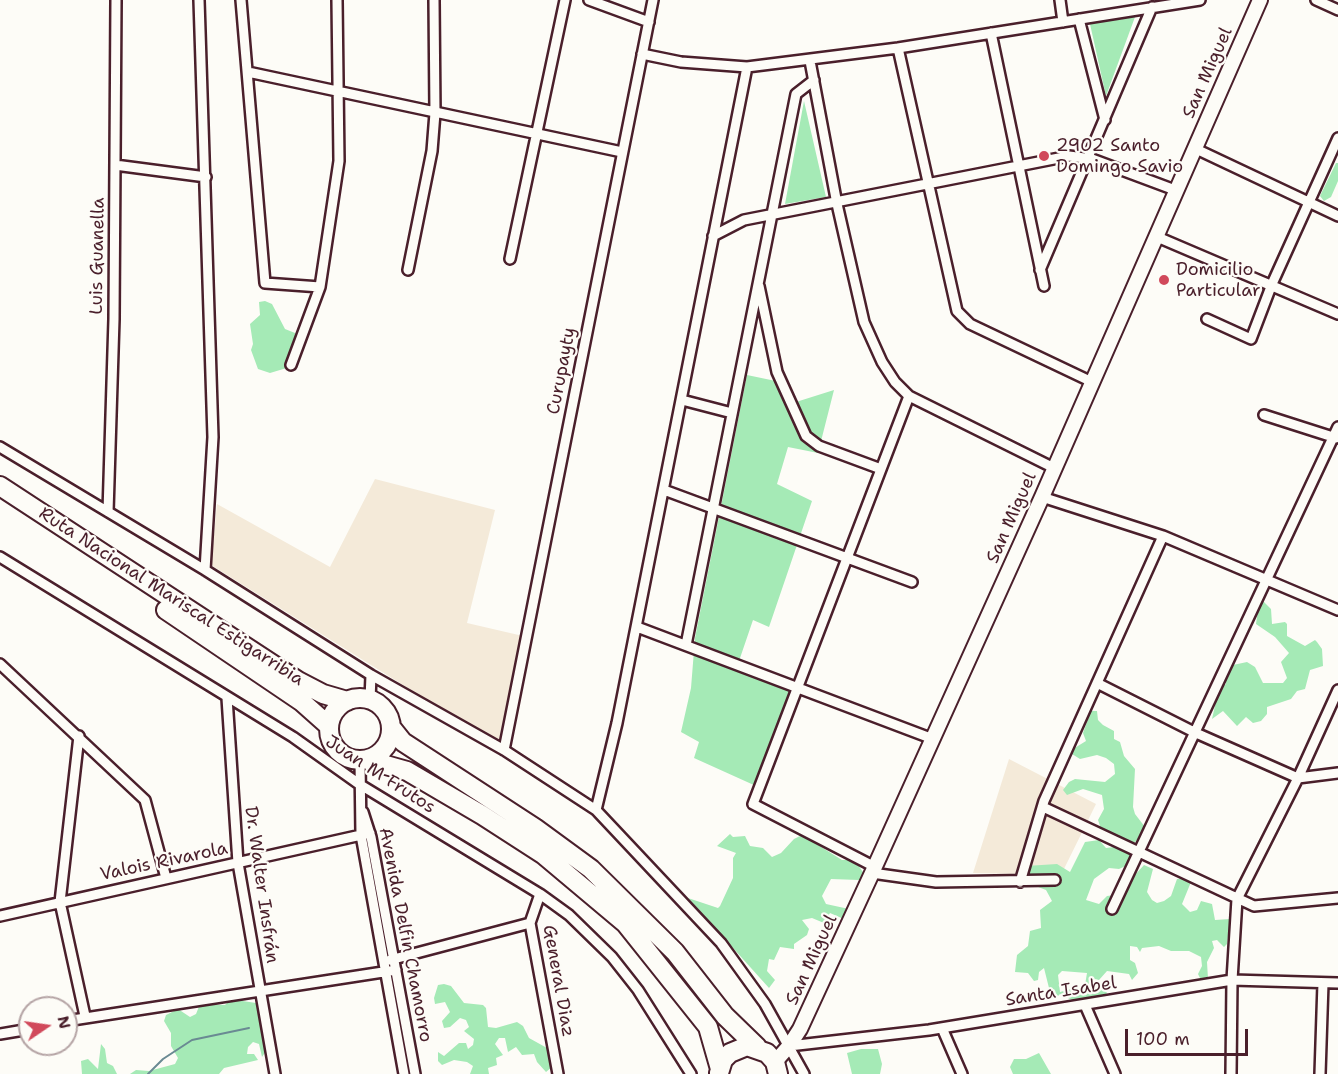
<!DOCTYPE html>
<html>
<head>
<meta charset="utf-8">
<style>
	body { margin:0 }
	#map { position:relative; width:1338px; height:1074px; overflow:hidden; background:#fdfcf7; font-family:"Shantell Sans",sans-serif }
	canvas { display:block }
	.north { position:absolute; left:18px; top:996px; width:60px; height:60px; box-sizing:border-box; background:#fdfcf7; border:2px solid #b5a4a5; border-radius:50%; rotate:77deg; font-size:16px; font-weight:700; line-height:24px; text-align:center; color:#4a1f2b }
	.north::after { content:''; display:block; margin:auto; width:21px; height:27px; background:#d1495b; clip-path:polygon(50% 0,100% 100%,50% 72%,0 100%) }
	.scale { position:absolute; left:1125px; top:1029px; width:123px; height:27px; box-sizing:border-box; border:3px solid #4a1f2b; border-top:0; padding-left:8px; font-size:18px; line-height:21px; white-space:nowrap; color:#4a1f2b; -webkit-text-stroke:4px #fdfcf7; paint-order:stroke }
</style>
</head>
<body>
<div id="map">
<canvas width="1338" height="1074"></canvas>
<div class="north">N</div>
<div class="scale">100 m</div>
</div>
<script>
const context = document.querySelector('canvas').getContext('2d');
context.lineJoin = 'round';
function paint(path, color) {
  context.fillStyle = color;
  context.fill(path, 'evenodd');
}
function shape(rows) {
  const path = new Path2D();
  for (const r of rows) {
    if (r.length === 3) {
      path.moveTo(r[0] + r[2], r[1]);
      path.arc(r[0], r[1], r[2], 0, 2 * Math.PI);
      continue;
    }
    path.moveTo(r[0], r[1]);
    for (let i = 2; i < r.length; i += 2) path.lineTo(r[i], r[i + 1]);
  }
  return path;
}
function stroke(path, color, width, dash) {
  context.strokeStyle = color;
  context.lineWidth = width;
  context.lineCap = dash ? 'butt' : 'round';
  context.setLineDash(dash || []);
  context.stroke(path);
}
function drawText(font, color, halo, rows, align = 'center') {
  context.font = font + ' "Shantell Sans",sans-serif';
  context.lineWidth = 4.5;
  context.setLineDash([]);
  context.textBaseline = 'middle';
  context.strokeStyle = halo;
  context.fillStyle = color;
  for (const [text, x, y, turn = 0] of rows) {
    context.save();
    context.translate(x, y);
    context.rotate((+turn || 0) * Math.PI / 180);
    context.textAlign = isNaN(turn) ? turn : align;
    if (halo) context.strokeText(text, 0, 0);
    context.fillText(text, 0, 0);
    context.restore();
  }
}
const built = shape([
	[375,479,495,510,467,623,523,636,499,745,211,565,217,504,330,567],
	[1009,759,1096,804,1061,875,973,873]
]);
const green = shape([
	[1135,17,1106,96,1090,24],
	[804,101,826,197,785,204],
	[1336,163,1338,163,1338,181,1331,197,1324,201,1320,196],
	[265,301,272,304,285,329,295,333,303,352,290,367,270,373,258,369,251,350,253,344,250,324,260,315,259,302],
	[747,375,790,384,796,402,834,390,818,453,788,447,777,484,812,501,769,627,753,620,739,661,795,683,756,786,694,758,699,742,681,732,691,688,695,638],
	[1259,602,1264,602,1271,609,1272,624,1285,622,1287,624,1287,636,1305,646,1315,640,1317,642,1322,649,1323,666,1310,670,1305,689,1297,691,1291,699,1267,707,1267,714,1261,721,1253,723,1246,717,1237,726,1223,711,1212,719,1219,688,1226,684,1226,676,1233,665,1247,662,1255,667,1263,683,1283,683,1287,678,1281,662,1289,653,1275,637,1256,624],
	[1091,711,1097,711,1098,720,1103,725,1114,731,1114,739,1120,742,1124,756,1135,769,1133,807,1135,814,1145,827,1143,834,1133,844,1102,832,1098,820,1104,809,1102,795,1083,789,1067,795,1063,790,1069,782,1075,779,1105,782,1115,774,1114,764,1106,758,1097,755,1080,759,1072,754,1073,749,1086,741,1083,733],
	[730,834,733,837,745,836,750,846,763,848,772,857,781,853,794,839,802,835,842,860,855,860,866,877,859,880,831,879,822,896,826,904,849,909,846,920,830,913,824,923,812,918,802,920,809,929,807,935,794,944,794,949,780,947,774,960,769,959,767,971,775,980,769,988,688,898,718,908,720,906,733,878,733,858,736,853,717,846],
	[1099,840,1106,848,1123,846,1129,850,1132,863,1119,869,1109,868,1094,879,1086,900,1099,904,1107,896,1115,895,1115,899,1108,908,1109,913,1118,912,1133,877,1144,865,1153,869,1147,892,1152,900,1157,903,1164,901,1171,896,1177,879,1187,878,1191,882,1182,904,1190,912,1197,910,1201,901,1212,904,1215,920,1230,919,1227,944,1224,947,1217,940,1212,941,1214,948,1207,962,1208,979,1201,980,1198,974,1202,966,1201,957,1189,951,1171,951,1159,946,1142,948,1140,952,1137,947,1130,946,1130,960,1135,963,1138,973,1132,980,1129,974,1107,971,1099,980,1091,978,1090,983,1093,989,1107,990,1106,997,1076,1002,1060,994,1056,998,1051,996,1044,968,1039,972,1038,980,1034,981,1028,973,1015,972,1017,955,1028,946,1030,931,1041,928,1040,910,1052,901,1046,890,1025,882,1026,866,1057,864,1070,872,1085,842],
	[1062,971,1087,973,1085,985,1060,992,1058,975],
	[444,984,451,986,464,1003,483,1005,486,1008,488,1027,496,1028,517,1022,523,1026,529,1038,547,1048,552,1067,546,1072,537,1062,534,1054,522,1055,516,1047,508,1052,505,1038,499,1038,495,1044,503,1055,496,1058,497,1065,488,1068,489,1074,470,1074,473,1066,467,1062,454,1060,442,1065,438,1061,438,1052,444,1056,459,1043,466,1043,468,1049,473,1045,474,1039,464,1031,469,1027,466,1020,460,1018,450,1027,444,1028,442,1021,450,1012,445,1002,435,1004,434,998,438,985],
	[236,1000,256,1003,266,1051,262,1057,259,1044,253,1042,248,1047,247,1054,254,1054,258,1060,224,1068,219,1074,130,1074,136,1070,149,1071,175,1064,178,1058,171,1046,171,1033,164,1021,166,1015,178,1009,190,1017,196,1014,200,1004,225,1005,229,1001],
	[101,1044,105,1049,107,1063,113,1066,117,1074,82,1074,81,1061,88,1059,98,1069],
	[861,1049,878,1049,882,1064,880,1074,852,1074,847,1053],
	[1039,1053,1051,1074,1013,1074,1010,1067,1014,1059,1026,1059]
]);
const stream = shape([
	[148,1074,163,1059,192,1040,249,1028]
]);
const street = shape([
	[199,0,213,437,205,570],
	[241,0,265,283,320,287],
	[589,0,649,22],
	[1060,0,1063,22],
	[1316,0,1338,10],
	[1079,19,1105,120],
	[991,33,1044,286],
	[898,48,957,311,970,324,1092,382],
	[642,54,681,62,747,67,898,48,1200,0],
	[810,61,837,204,864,322,882,362,895,382,909,396,1054,468],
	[248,72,622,152],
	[1194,148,1338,216],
	[115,165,206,177],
	[713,236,744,220,1069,156,1092,159,1175,190],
	[1155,236,1338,314],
	[510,259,565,0],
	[408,270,432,151,435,113,434,0],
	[1040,270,1152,7],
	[759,286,777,372,806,436,819,446,881,469],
	[1207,319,1251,339,1272,284,1338,138],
	[291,365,320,287,339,161,337,0],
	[682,400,732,413],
	[1264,415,1336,438],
	[0,447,205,570,371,675,504,750,596,810,721,943,765,1004,804,1074],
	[664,490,912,582],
	[1042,497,1163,536,1338,610],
	[108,512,114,319,116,0],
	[0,557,293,737,359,784,540,894,569,915,612,957,638,990,691,1074],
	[637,627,933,739],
	[686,645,796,94,814,80],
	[0,664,145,800,166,878],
	[1097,683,1196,733,1298,778,1338,773],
	[227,698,238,863,275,1074],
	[370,700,371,675],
	[79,736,60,902,85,1016],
	[504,750,653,0],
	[360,761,361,835,404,1074],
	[1043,807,1254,906,1338,898],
	[596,810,617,723,747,67],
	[363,812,371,837,415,1074],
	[875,867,753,804,909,396],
	[872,873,936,882,1055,880],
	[1020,882,1044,801,1163,536],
	[540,894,530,923,558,1074],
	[1112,909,1338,427],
	[0,916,370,833],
	[390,960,530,923],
	[1085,1005,1115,1074],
	[66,1021,396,970],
	[942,1028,962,1074],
	[0,1034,30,1029],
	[789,1046,929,1030,1232,980,1338,983],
	[1231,1074,1232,980,1237,899,1298,778,1338,690],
	[1320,1074,1323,983]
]);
const secondary = shape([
	[775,1062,789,1046,800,1029,872,873,1042,497,1260,0]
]);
const highway = shape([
	[0,486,298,681,323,694,347,701],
	[166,610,302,702,329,726],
	[360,729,31],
	[391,727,403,742,535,828,591,869,675,952,725,1016,757,1047],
	[368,760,407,771,482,815,544,855,625,923,708,1027,720,1069],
	[719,1073,723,1060,730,1053,747,1046,767,1053,775,1062,778,1074]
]);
const markers = [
	[1044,156,6,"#d1495b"],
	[1164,280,6,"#d1495b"]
];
const streetNames = [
	["San Miguel",1208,73,-66],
	["Luis Guanella",98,256,-89],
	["Curupayty",562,371,-79],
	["San Miguel",1012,518,-66],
	["Ruta Nacional Mariscal Estigarribia",171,597,33],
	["Juan M Frutos",380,775,33],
	["Valois Rivarola",164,862,-12],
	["Dr. Walter Insfrán",261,885,82],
	["Avenida Delfin Chamorro",405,935,79],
	["San Miguel",812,960,-65],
	["General Diaz",558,981,80],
	["Santa Isabel",1061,992,-9]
];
const poiNames = [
	["2902 Santo",1056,146],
	["Domingo Savio",1056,167],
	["Domicilio",1176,270],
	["Particular",1176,291]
];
paint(built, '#f4ead9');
paint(green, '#a5eab6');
stroke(stream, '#6a8a93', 2);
stroke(street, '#4a1f2b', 14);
stroke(secondary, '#4a1f2b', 18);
stroke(highway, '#4a1f2b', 22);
stroke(street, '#fdfcf7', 9);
stroke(secondary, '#fdfcf7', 14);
stroke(highway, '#fdfcf7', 18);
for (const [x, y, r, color] of markers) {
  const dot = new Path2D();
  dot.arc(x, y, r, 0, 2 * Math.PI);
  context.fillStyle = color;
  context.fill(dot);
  stroke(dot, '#fdfcf7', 2);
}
drawText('18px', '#4a1f2b', '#fdfcf7', streetNames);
drawText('18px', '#4a1f2b', '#fdfcf7', poiNames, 'left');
</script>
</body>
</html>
